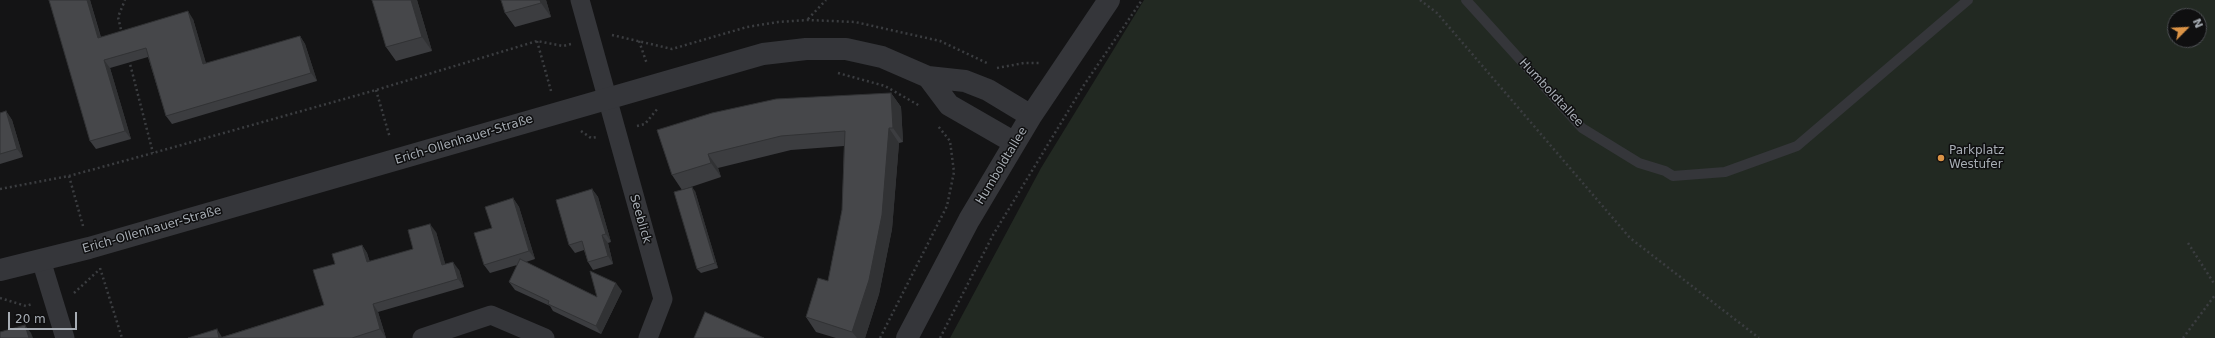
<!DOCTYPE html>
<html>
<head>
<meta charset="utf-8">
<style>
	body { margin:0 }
	#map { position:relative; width:2215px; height:338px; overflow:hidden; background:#141415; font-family:"DejaVu Sans",sans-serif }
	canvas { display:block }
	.north { position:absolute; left:2167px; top:8px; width:40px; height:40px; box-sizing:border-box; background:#0f0f10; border:1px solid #4c4e52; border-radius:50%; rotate:66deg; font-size:11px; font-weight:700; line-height:16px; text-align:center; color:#a7adb4 }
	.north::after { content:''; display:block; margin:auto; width:14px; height:18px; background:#db9346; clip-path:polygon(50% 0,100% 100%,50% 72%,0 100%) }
	.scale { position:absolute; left:8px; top:312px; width:69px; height:18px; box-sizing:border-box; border:2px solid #a7adb4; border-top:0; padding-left:5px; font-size:12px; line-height:14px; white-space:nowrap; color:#a7adb4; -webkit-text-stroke:3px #0f0f10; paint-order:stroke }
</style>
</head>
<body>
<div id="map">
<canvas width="2215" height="338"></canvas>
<div class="north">N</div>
<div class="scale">20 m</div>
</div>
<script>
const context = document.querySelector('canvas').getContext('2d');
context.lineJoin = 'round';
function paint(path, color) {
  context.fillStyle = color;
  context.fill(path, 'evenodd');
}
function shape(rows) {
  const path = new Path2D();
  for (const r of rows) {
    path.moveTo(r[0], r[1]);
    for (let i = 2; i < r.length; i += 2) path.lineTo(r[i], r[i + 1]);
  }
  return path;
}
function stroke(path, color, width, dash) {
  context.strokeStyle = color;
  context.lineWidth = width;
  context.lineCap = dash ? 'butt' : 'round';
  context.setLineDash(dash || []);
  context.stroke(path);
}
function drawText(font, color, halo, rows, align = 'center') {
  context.font = font + ' "DejaVu Sans",sans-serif';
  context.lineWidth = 3;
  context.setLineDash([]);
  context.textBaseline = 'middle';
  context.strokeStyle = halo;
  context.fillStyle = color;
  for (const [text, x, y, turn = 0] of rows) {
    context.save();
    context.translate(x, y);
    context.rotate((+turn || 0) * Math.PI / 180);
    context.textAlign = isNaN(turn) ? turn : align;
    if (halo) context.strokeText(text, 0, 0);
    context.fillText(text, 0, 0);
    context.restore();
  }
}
const green = shape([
	[1144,0,2215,0,2215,338,950,338,1041,168],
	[2175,16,2199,16,2199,40,2175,40]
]);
const path = shape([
	[1420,0,1437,13,1630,238,1759,338],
	[808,19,826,0],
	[122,34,118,17,125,0],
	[612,35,672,49,747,27,778,22,808,20,855,22,940,41,989,64],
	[537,41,551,91],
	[639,41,647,64],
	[129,60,153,153],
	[997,68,1024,63,1039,63],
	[838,73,885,86,920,106],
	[376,90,390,138],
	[637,126,645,124,658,108],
	[581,131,591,138,597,137],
	[69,176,83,226],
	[0,189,69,176,153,153,376,90,537,41,563,46,571,44],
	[2188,243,2215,285],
	[100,268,122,338],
	[74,293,100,269],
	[0,298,26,306,32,304],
	[880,338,947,206,954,172,950,141,938,126],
	[940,338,993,235,1084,85,1142,0],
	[2183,338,2215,295]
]);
const service = shape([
	[1466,0,1582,128,1639,163,1665,171,1673,176,1725,172,1797,146,1968,0]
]);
const minor = shape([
	[580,0,663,299,648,338],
	[41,260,65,338],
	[422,338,491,315,545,338]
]);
const tertiary = shape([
	[928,77,949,105,1015,143],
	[0,270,89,248,763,54,806,49,846,49,882,57,928,77,965,81,988,90,1031,116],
	[907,338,969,220,1031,116,1109,0]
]);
const wall = shape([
	[49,0,90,0,101,37,193,19,206,64,300,36,305,44,317,81,172,124,166,116,148,57,110,68,131,139,96,149,90,141],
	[372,0,417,0,432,51,396,61,386,47],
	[546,0,551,17,515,27,505,13],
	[891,93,901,107,903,142,899,143,892,229,879,294,865,338,836,338,816,332,806,317,828,281,842,210,844,146,791,150,718,168,721,177,682,190,672,175,657,130],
	[6,111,12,120,23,157,0,164,0,113],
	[592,189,598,197,611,242,608,243,613,264,593,270,588,262,584,250,575,253,569,245],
	[695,191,718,268,701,273,697,269],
	[513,198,519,207,535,259,526,262,597,297,622,291,601,334,553,311,550,306,515,290,509,282,517,265,490,273,484,265,492,228],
	[436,232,445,264,459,270,464,287,378,312,386,338,188,338,222,337,324,305,335,264,362,245,367,253,370,262,413,249]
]);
const shadedWall = shape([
	[87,0,90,0,103,46,98,38],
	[411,0,417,0,432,51,422,37],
	[540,0,546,0,551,17,541,3],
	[188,11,193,19,209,73,203,64],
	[300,36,305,44,317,81,311,73],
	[104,60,110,68,131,139,125,131],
	[891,93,901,107,903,142,893,128],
	[6,111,12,120,23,157,17,149],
	[889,128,899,143,892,229,879,294,865,338,857,338,852,332],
	[708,154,718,168,721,177,711,163],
	[692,187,695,191,718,268,715,263],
	[592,189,598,197,611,242,606,234],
	[513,198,519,207,535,259,529,251],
	[430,224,436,232,448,273,442,265],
	[602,235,608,243,613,264,608,256],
	[362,245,367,253,372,271,367,262],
	[453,262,459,270,464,287,458,279],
	[616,283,622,291,601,334,596,326],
	[373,304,378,312,386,338,380,329],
	[25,325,31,333,33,338,29,338],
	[217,329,222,337,222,338,219,338]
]);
const building = shape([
	[49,0,87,0,98,38,188,11,203,64,300,36,311,73,166,116,146,48,104,60,125,131,90,141,49,0],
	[372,0,411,0,422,37,386,47,372,0],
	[501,0,540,0,541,3,505,13,501,0],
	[891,93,893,128,889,128,882,215,869,280,852,332,806,317,818,278,828,281,842,210,845,131,781,136,708,154,711,163,672,175,657,130,712,113,776,99,891,93],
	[6,111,17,149,0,154,0,113,6,111],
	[692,187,715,263,697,269,674,192,692,187],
	[592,189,606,234,602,235,608,256,588,262,582,241,569,245,556,200,592,189],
	[513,198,529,251,484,265,474,233,492,228,485,207,513,198],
	[430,224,442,265,453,262,458,279,373,304,380,329,352,338,220,338,324,305,313,270,335,264,332,254,362,245,367,262,413,249,408,230,430,224],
	[520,259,597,297,590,271,616,283,596,326,548,304,549,301,509,282,520,259],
	[705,312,764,338,694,338,705,312],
	[25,325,29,338,0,338,0,332,25,325],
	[217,329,219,338,188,338,217,329]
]);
const markers = [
	[1941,158,4,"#db9346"]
];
const streetNames = [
	["Humboldtallee",1551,93,47],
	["Erich-Ollenhauer-Straße",464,140,-17],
	["Humboldtallee",1002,166,-59],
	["Seeblick",640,219,74],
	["Erich-Ollenhauer-Straße",152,230,-16]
];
const poiNames = [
	["Parkplatz",1949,151],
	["Westufer",1949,165]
];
paint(green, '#222922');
stroke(path, '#3b3d40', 2.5, [2, 3]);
stroke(service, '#35363a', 10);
stroke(minor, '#35363a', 19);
stroke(tertiary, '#35363a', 22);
paint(wall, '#3c3d40');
paint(shadedWall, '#313234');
paint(building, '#46474a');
stroke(building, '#313234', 1);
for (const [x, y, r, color] of markers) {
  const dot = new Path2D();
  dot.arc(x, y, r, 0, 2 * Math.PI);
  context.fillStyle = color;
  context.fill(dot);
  stroke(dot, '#0f0f10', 1.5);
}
drawText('12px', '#a7adb4', '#0f0f10', streetNames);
drawText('12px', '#a7adb4', '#0f0f10', poiNames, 'left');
</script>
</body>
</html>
